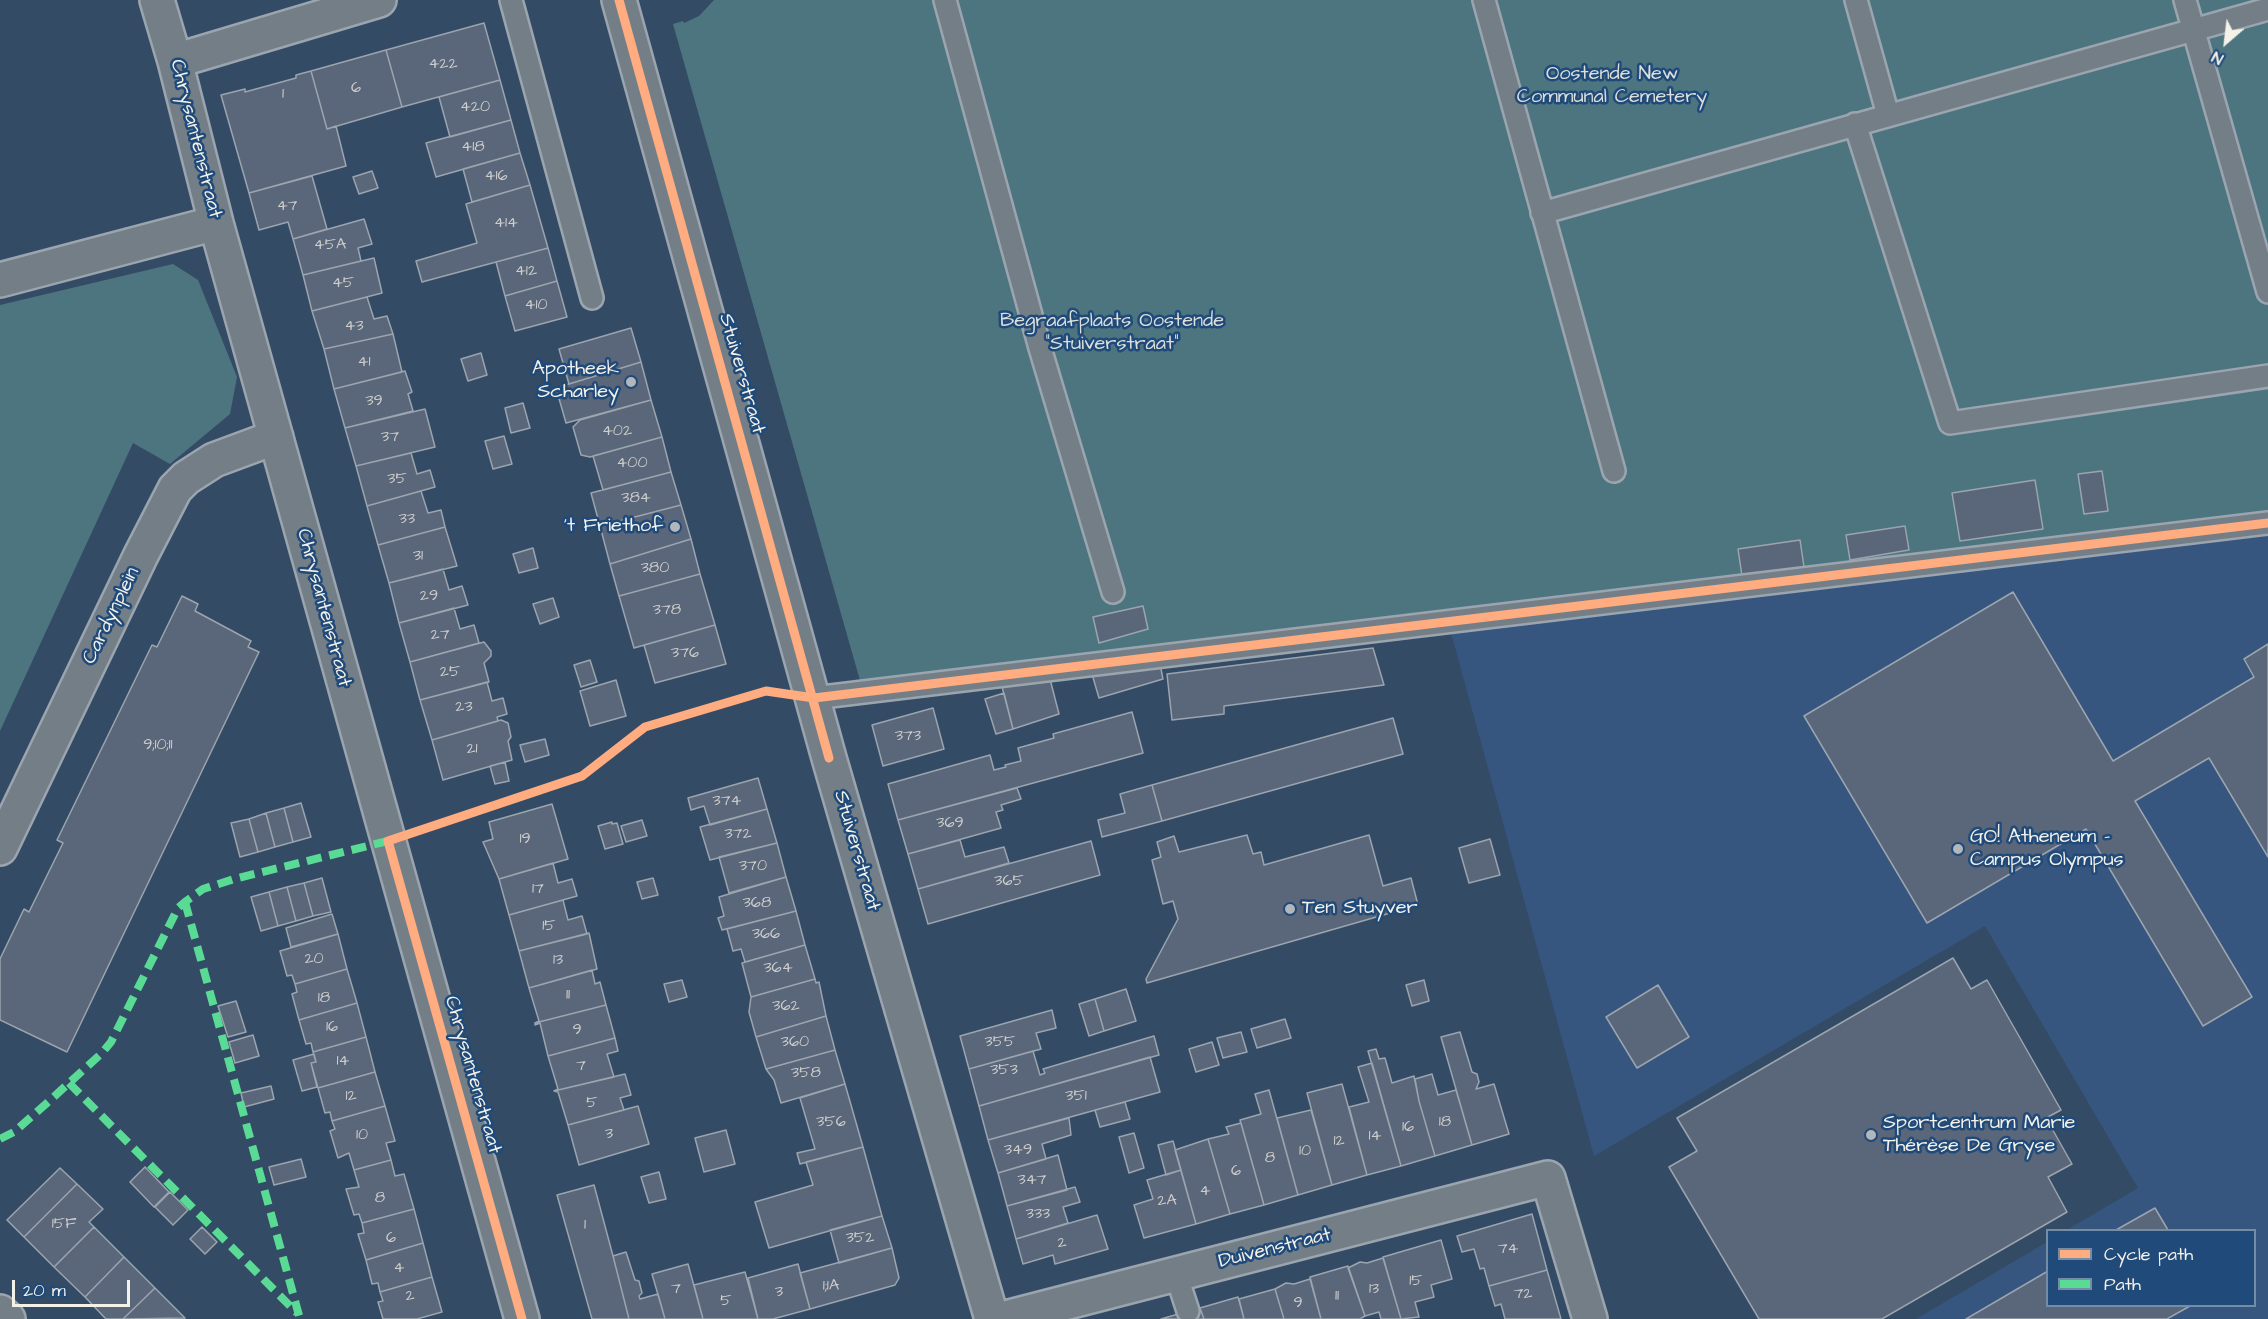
<!DOCTYPE html>
<html>
<head>
<meta charset="utf-8">
<style>
	body { margin:0 }
	#map { position:relative; width:2268px; height:1319px; overflow:hidden; background:#344b65; font-family:"Architects Daughter",sans-serif }
	canvas { display:block }
	.legend { position:absolute; left:2046px; top:1229px; width:210px; height:78px; box-sizing:border-box; background:#1f4a7a; border:2px solid #748da6; margin:0; padding:8px 10px; list-style:none; font-size:18px; color:#f4f1e8 }
	.legend li { display:flex; align-items:center; gap:12px; height:30px }
	.legend b { width:30px; border:2px solid #748da6 }
	.north { position:absolute; left:2196px; top:12px; width:60px; height:60px; -webkit-text-stroke:4px #1f4a7a; paint-order:stroke; rotate:208deg; font-size:16px; font-weight:700; line-height:24px; text-align:center; color:#f4f1e8 }
	.north::after { content:''; display:block; margin:auto; width:21px; height:27px; background:#f4f1e8; clip-path:polygon(50% 0,100% 100%,50% 72%,0 100%) }
	.scale { position:absolute; left:12px; top:1280px; width:118px; height:27px; box-sizing:border-box; border:3px solid #f4f1e8; border-top:0; padding-left:8px; font-size:18px; line-height:21px; white-space:nowrap; color:#f4f1e8; -webkit-text-stroke:4px #1f4a7a; paint-order:stroke }
</style>
</head>
<body>
<div id="map">
<canvas width="2268" height="1319"></canvas>
<ul class="legend">
<li><b style="height:8px;background:#ffac80"></b>Cycle path</li>
<li><b style="height:8px;background:#5adb95"></b>Path</li>
</ul>
<div class="north">N</div>
<div class="scale">20 m</div>
</div>
<script>
const context = document.querySelector('canvas').getContext('2d');
context.lineJoin = 'round';
function paint(path, color) {
  context.fillStyle = color;
  context.fill(path, 'evenodd');
}
function shape(rows) {
  const path = new Path2D();
  for (const r of rows) {
    path.moveTo(r[0], r[1]);
    for (let i = 2; i < r.length; i += 2) path.lineTo(r[i], r[i + 1]);
  }
  return path;
}
function stroke(path, color, width, dash) {
  context.strokeStyle = color;
  context.lineWidth = width;
  context.lineCap = dash ? 'butt' : 'round';
  context.setLineDash(dash || []);
  context.stroke(path);
}
function drawText(font, color, halo, rows, align = 'center') {
  context.font = font + ' "Architects Daughter",sans-serif';
  context.lineWidth = 5;
  context.setLineDash([]);
  context.textBaseline = 'middle';
  context.strokeStyle = halo;
  context.fillStyle = color;
  for (const [text, x, y, turn = 0] of rows) {
    context.save();
    context.translate(x, y);
    context.rotate((+turn || 0) * Math.PI / 180);
    context.textAlign = isNaN(turn) ? turn : align;
    if (halo) context.strokeText(text, 0, 0);
    context.fillText(text, 0, 0);
    context.restore();
  }
}
const built = shape([
	[2268,535,2268,1319,1916,1319,2047,1242,2048,1306,2254,1306,2254,1230,2067,1230,2138,1188,1985,926,1594,1156,1450,629,2039,563]
]);
const green = shape([
	[714,0,2268,0,2268,535,2039,563,865,698,673,24,683,21,684,23,699,16],
	[173,264,198,280,237,377,230,414,170,464,133,443,0,731,0,305]
]);
const building = shape([
	[484,23,500,80,402,107,386,50,484,23],
	[386,50,402,107,327,129,311,71,386,50],
	[311,71,327,129,336,126,346,166,249,193,221,95,245,89,245,92,296,78,296,75,311,71],
	[500,80,511,120,450,137,439,97,500,80],
	[511,120,520,153,436,177,426,143,511,120],
	[520,153,530,185,472,202,463,169,520,153],
	[372,171,378,188,359,194,353,177,372,171],
	[312,176,327,229,293,239,288,222,259,230,249,193,312,176],
	[530,185,548,248,422,282,416,261,477,243,466,204,530,185],
	[364,219,372,244,358,248,361,261,303,275,293,239,364,219],
	[548,248,557,281,505,296,496,262,548,248],
	[374,258,382,293,312,311,303,275,374,258],
	[557,281,567,317,515,331,505,296,557,281],
	[367,297,374,319,387,316,393,334,324,349,312,311,367,297],
	[631,328,641,362,569,384,559,349,631,328],
	[393,334,402,372,334,389,324,349,393,334],
	[481,353,487,375,468,381,461,359,481,353],
	[641,362,651,400,566,423,556,388,641,362],
	[405,371,412,392,408,394,413,411,345,428,334,389,405,371],
	[651,400,662,437,590,457,581,455,573,427,580,420,651,400],
	[523,403,530,428,511,433,505,408,523,403],
	[425,409,435,447,356,466,345,428,425,409],
	[504,436,512,464,493,469,485,441,504,436],
	[662,437,671,472,603,490,593,456,662,437],
	[411,453,417,474,430,470,435,487,367,506,356,466,411,453],
	[2102,471,2108,511,2084,514,2078,474,2102,471],
	[671,472,681,505,600,526,591,493,671,472],
	[2035,480,2043,529,1960,541,1952,493,2035,480],
	[421,491,428,513,441,510,445,527,378,545,367,506,421,491],
	[681,505,691,539,610,564,600,526,681,505],
	[1905,526,1909,550,1850,560,1846,535,1905,526],
	[445,527,457,566,389,583,378,545,445,527],
	[691,539,700,574,619,596,610,564,691,539],
	[1800,540,1804,567,1742,576,1738,549,1800,540],
	[533,548,538,568,519,573,513,554,533,548],
	[443,569,449,590,462,586,468,605,399,623,389,583,443,569],
	[700,574,715,625,634,648,619,596,700,574],
	[2013,592,2113,761,2254,677,2244,659,2268,644,2268,857,2209,758,2135,801,2252,997,2203,1026,2086,829,1927,923,1804,716,2013,592],
	[182,596,198,604,195,611,251,641,248,647,259,652,67,1052,0,1020,0,959,24,909,29,912,63,843,57,840,152,645,157,647,182,596],
	[553,598,559,617,540,624,533,604,553,598],
	[1143,606,1148,629,1099,643,1093,617,1143,606],
	[454,608,460,629,474,625,479,643,410,662,399,623,454,608],
	[715,625,726,664,655,683,644,645,715,625],
	[484,642,491,651,491,656,484,663,489,682,420,700,410,662,484,642],
	[1373,648,1384,685,1224,706,1224,714,1172,720,1167,674,1373,648],
	[590,660,597,682,581,687,574,665,590,660],
	[1160,664,1163,679,1099,698,1092,674,1160,664],
	[1050,679,1059,714,1013,729,1001,683,1050,679],
	[616,680,626,716,590,726,580,691,616,680],
	[487,682,492,701,503,698,507,714,497,717,498,721,432,740,420,700,487,682],
	[1004,693,1013,729,996,734,985,699,1004,693],
	[933,708,944,749,883,766,872,725,933,708],
	[1132,712,1143,753,898,820,888,784,990,755,994,770,1006,767,1005,765,1021,761,1018,748,1054,738,1053,734,1132,712],
	[1393,718,1403,754,1162,821,1152,785,1393,718],
	[501,720,508,723,511,737,508,741,512,760,443,780,432,740,501,720],
	[545,739,549,755,525,762,520,745,545,739],
	[505,762,509,781,495,784,490,766,505,762],
	[758,778,767,809,710,825,704,806,691,810,688,798,758,778],
	[1152,785,1162,821,1102,837,1098,820,1125,813,1120,794,1152,785],
	[1017,788,1021,799,1001,805,1003,810,996,812,1001,828,908,854,898,820,1017,788],
	[301,803,311,837,293,842,284,808,301,803],
	[552,804,568,859,499,879,483,842,493,839,489,822,552,804],
	[284,808,293,842,275,847,266,813,284,808],
	[767,809,777,843,710,860,700,827,767,809],
	[266,813,275,847,258,852,249,819,266,813],
	[249,819,258,852,240,857,231,823,249,819],
	[642,820,647,836,626,842,621,826,642,820],
	[612,822,612,824,617,823,623,844,605,849,598,826,612,822],
	[1247,835,1253,854,1261,852,1264,865,1369,835,1383,886,1411,878,1418,905,1147,983,1146,979,1178,919,1173,901,1163,904,1152,860,1161,857,1157,842,1174,836,1179,852,1247,835],
	[1490,839,1500,875,1469,883,1459,848,1490,839],
	[960,840,965,857,1004,847,1009,863,918,889,908,854,960,840],
	[1091,841,1100,875,928,924,918,889,1091,841],
	[777,843,786,877,729,893,719,857,777,843],
	[553,863,558,883,572,879,577,896,509,915,499,879,553,863],
	[786,877,796,911,722,930,718,918,724,916,719,897,786,877],
	[322,878,331,912,313,916,304,883,322,878],
	[653,878,658,895,642,899,637,882,653,878],
	[304,883,313,916,296,921,287,887,304,883],
	[287,887,296,921,278,926,269,892,287,887],
	[269,892,278,926,261,931,251,897,269,892],
	[563,900,568,920,582,916,587,934,519,951,509,915,563,900],
	[796,911,805,945,745,962,741,949,733,951,727,929,796,911],
	[332,914,338,934,291,947,286,928,332,914],
	[589,933,597,969,529,988,519,951,589,933],
	[338,934,347,969,295,984,292,975,287,976,280,951,338,934],
	[805,945,815,979,751,997,742,963,805,945],
	[1953,958,1971,989,1987,980,2061,1110,2046,1118,2072,1164,2048,1177,2067,1212,1882,1319,1759,1319,1669,1167,1697,1151,1677,1118,1953,958],
	[347,969,357,1003,299,1020,292,994,297,992,295,984,347,969],
	[592,970,595,984,600,982,606,1005,535,1023,539,1021,529,988,592,970],
	[815,979,816,983,819,982,826,1016,756,1037,749,1012,751,997,815,979],
	[682,980,687,997,669,1002,664,984,682,980],
	[1424,980,1429,1001,1412,1006,1406,985,1424,980],
	[1658,985,1689,1037,1637,1068,1606,1017,1658,985],
	[1126,989,1136,1021,1104,1031,1095,999,1126,989],
	[1095,999,1104,1031,1089,1036,1079,1004,1095,999],
	[236,1001,246,1032,228,1037,218,1006,236,1001],
	[357,1003,366,1037,313,1052,311,1043,306,1044,299,1020,357,1003],
	[606,1005,615,1038,548,1056,540,1023,535,1025,535,1023,606,1005],
	[1052,1010,1056,1028,1036,1033,1041,1049,969,1069,960,1036,1052,1010],
	[826,1016,835,1050,766,1069,756,1037,826,1016],
	[1285,1019,1291,1038,1257,1048,1251,1029,1285,1019],
	[1241,1032,1247,1052,1223,1058,1217,1038,1241,1032],
	[1460,1032,1472,1072,1477,1074,1479,1082,1476,1089,1494,1084,1509,1134,1472,1145,1441,1037,1460,1032],
	[253,1035,259,1056,235,1063,229,1042,253,1035],
	[1154,1036,1159,1055,979,1106,969,1069,1033,1051,1040,1075,1045,1073,1043,1069,1154,1036],
	[366,1037,375,1072,318,1088,311,1063,316,1062,313,1052,366,1037],
	[615,1038,618,1051,607,1054,614,1077,554,1091,558,1089,548,1056,615,1038],
	[1212,1042,1219,1065,1196,1072,1189,1049,1212,1042],
	[1376,1049,1379,1059,1385,1058,1392,1083,1414,1076,1419,1101,1435,1156,1401,1166,1368,1051,1376,1049],
	[835,1050,845,1084,781,1103,774,1080,766,1069,835,1050],
	[314,1054,316,1062,311,1063,317,1087,302,1091,293,1060,314,1054],
	[1150,1057,1160,1092,988,1140,979,1106,1150,1057],
	[1372,1063,1401,1166,1367,1175,1349,1107,1369,1102,1358,1067,1372,1063],
	[375,1072,385,1106,332,1121,330,1112,325,1113,318,1088,375,1072],
	[625,1074,631,1095,620,1098,624,1110,568,1125,558,1092,554,1091,625,1074],
	[1432,1074,1438,1095,1456,1090,1472,1145,1435,1156,1419,1101,1415,1079,1432,1074],
	[845,1084,863,1147,800,1164,797,1153,815,1149,800,1098,845,1084],
	[1342,1084,1367,1175,1332,1185,1307,1093,1342,1084],
	[271,1086,274,1099,244,1107,241,1093,271,1086],
	[1269,1090,1298,1195,1264,1205,1240,1120,1261,1114,1255,1094,1269,1090],
	[1125,1102,1130,1119,1100,1127,1095,1110,1125,1102],
	[385,1106,395,1141,386,1143,391,1160,354,1170,349,1153,338,1158,330,1131,335,1129,332,1121,385,1106],
	[638,1106,649,1144,579,1165,568,1125,638,1106],
	[1311,1110,1332,1185,1298,1195,1277,1118,1311,1110],
	[1069,1118,1071,1135,1042,1144,1046,1159,998,1173,988,1140,1069,1118],
	[1241,1123,1264,1205,1230,1214,1208,1139,1229,1134,1226,1127,1241,1123],
	[726,1130,735,1164,704,1172,695,1138,726,1130],
	[1134,1133,1144,1168,1129,1173,1119,1137,1134,1133],
	[1208,1139,1230,1214,1196,1224,1175,1150,1208,1139],
	[1173,1141,1181,1170,1166,1175,1158,1145,1173,1141],
	[863,1147,882,1216,769,1248,755,1202,813,1185,806,1162,863,1147],
	[1058,1155,1067,1190,1007,1206,998,1173,1058,1155],
	[301,1159,306,1177,274,1185,269,1167,301,1159],
	[391,1160,395,1176,404,1174,414,1209,362,1223,359,1214,354,1215,346,1189,359,1187,354,1170,391,1160],
	[145,1167,169,1192,154,1207,130,1182,145,1167],
	[60,1168,77,1184,24,1237,7,1220,60,1168],
	[1181,1170,1196,1224,1144,1238,1134,1205,1153,1199,1147,1180,1181,1170],
	[659,1172,666,1199,649,1203,641,1177,659,1172],
	[77,1184,103,1209,89,1222,94,1227,54,1267,24,1237,77,1184],
	[594,1185,613,1256,629,1319,592,1319,557,1195,594,1185],
	[1075,1187,1080,1202,1063,1207,1068,1223,1016,1239,1007,1206,1075,1187],
	[170,1192,188,1210,173,1225,155,1207,170,1192],
	[2155,1208,2168,1230,2116,1230,2155,1208],
	[414,1209,423,1243,366,1260,358,1234,364,1233,362,1223,414,1209],
	[1532,1214,1547,1270,1489,1286,1484,1268,1480,1269,1474,1249,1462,1252,1457,1236,1532,1214],
	[1097,1215,1108,1249,1055,1264,1053,1255,1023,1264,1016,1239,1097,1215],
	[882,1216,892,1248,839,1263,830,1230,882,1216],
	[94,1227,124,1257,85,1297,54,1267,94,1227],
	[202,1227,217,1242,205,1254,190,1239,202,1227],
	[1441,1240,1452,1279,1431,1285,1434,1297,1415,1302,1419,1317,1401,1319,1383,1257,1441,1240],
	[423,1243,432,1277,380,1292,378,1283,372,1284,366,1260,423,1243],
	[892,1248,899,1278,895,1285,810,1309,800,1273,892,1248],
	[626,1252,635,1280,639,1281,642,1293,639,1296,640,1299,658,1294,665,1319,629,1319,613,1256,626,1252],
	[124,1257,155,1288,123,1319,106,1319,85,1297,124,1257],
	[1383,1258,1401,1319,1381,1319,1379,1312,1365,1316,1348,1268,1360,1262,1367,1263,1383,1258],
	[688,1264,703,1319,665,1319,652,1274,688,1264],
	[798,1264,810,1309,773,1319,758,1319,748,1278,798,1264],
	[1348,1266,1365,1316,1360,1319,1321,1319,1310,1277,1348,1266],
	[1547,1270,1561,1319,1505,1319,1501,1304,1495,1306,1489,1286,1547,1270],
	[2048,1271,2048,1306,2190,1306,2167,1319,1966,1319,2048,1271],
	[745,1272,758,1319,703,1319,694,1285,745,1272],
	[432,1277,442,1312,417,1319,383,1319,378,1302,383,1301,380,1292,432,1277],
	[1310,1279,1321,1319,1284,1319,1275,1289,1286,1283,1294,1284,1310,1279],
	[155,1288,185,1318,123,1319,155,1288],
	[1275,1289,1284,1319,1244,1319,1239,1299,1275,1289],
	[1238,1297,1244,1319,1204,1319,1200,1308,1238,1297],
	[1200,1308,1204,1319,1161,1319,1175,1315,1200,1308]
]);
const lane = shape([
	[511,0,592,298],
	[945,0,1040,348,1113,592],
	[1484,0,1614,471],
	[1856,0,1888,115],
	[2185,0,2268,292],
	[1855,124,1950,423,2268,376],
	[1542,213,2268,9],
	[814,698,2268,523],
	[1176,1274,1188,1311]
]);
const street = shape([
	[157,0,175,61,216,223,522,1319],
	[619,0,829,758,992,1319],
	[175,61,379,0],
	[0,280,216,223],
	[0,848,141,555,175,489,186,478,214,460,276,437],
	[0,1312,8,1319],
	[1002,1319,1548,1178,1590,1319]
]);
const quiet = shape([
	[185,902,300,1319],
	[69,1083,297,1313],
	[0,1139,14,1132,47,1103,102,1053,111,1042,178,908,185,902,203,889,234,879,388,841]
]);
const cycleway = shape([
	[619,0,829,758],
	[522,1319,388,841,582,776,645,727,766,691,814,698,2268,523]
]);
const markers = [
	[631,382,6,"#b1b7ba"],
	[675,527,6,"#b1b7ba"],
	[1958,849,6,"#b1b7ba"],
	[1290,909,6,"#b1b7ba"],
	[1871,1135,6,"#b1b7ba"]
];
const numberNames = [
	["422",443,65],
	["6",356,89],
	["1",283,95],
	["420",475,108],
	["418",473,148],
	["416",496,177],
	["47",287,207],
	["414",506,224],
	["45A",330,246],
	["412",526,272],
	["45",343,284],
	["410",536,306],
	["43",354,327],
	["41",364,363],
	["39",374,402],
	["402",617,432],
	["37",390,438],
	["400",632,464],
	["35",397,480],
	["384",636,499],
	["33",407,520],
	["31",418,557],
	["380",655,569],
	["29",429,597],
	["378",667,611],
	["27",440,636],
	["376",685,654],
	["25",450,673],
	["23",464,708],
	["373",908,737],
	["9;10;11",158,746],
	["21",472,750],
	["374",727,802],
	["369",950,824],
	["372",738,835],
	["19",525,840],
	["370",753,867],
	["365",1009,882],
	["17",538,890],
	["368",757,904],
	["15",549,927],
	["366",766,935],
	["20",314,960],
	["13",558,961],
	["364",778,969],
	["11",568,996],
	["18",324,999],
	["362",786,1007],
	["16",332,1028],
	["9",577,1031],
	["360",795,1043],
	["355",1000,1043],
	["14",343,1062],
	["7",581,1067],
	["353",1004,1071],
	["358",806,1074],
	["12",351,1097],
	["351",1076,1097],
	["5",592,1104],
	["356",831,1123],
	["18",1445,1123],
	["16",1408,1128],
	["3",609,1135],
	["10",362,1136],
	["14",1375,1137],
	["12",1339,1142],
	["349",1018,1151],
	["10",1305,1152],
	["8",1270,1159],
	["6",1236,1172],
	["347",1032,1181],
	["4",1205,1192],
	["8",380,1199],
	["2A",1167,1202],
	["333",1038,1215],
	["15F",64,1225],
	["1",585,1226],
	["6",391,1239],
	["352",860,1239],
	["2",1062,1244],
	["74",1508,1250],
	["4",399,1269],
	["15",1416,1282],
	["1;1A",831,1287],
	["7",676,1290],
	["13",1374,1290],
	["3",779,1293],
	["72",1523,1295],
	["2",410,1297],
	["11",1337,1297],
	["5",726,1302],
	["9",1298,1304]
];
const parkNames = [
	["Oostende New",1612,75],
	["Communal Cemetery",1612,98],
	["Begraafplaats Oostende",1112,322],
	["“Stuiverstraat”",1112,345]
];
const streetNames = [
	["Chrysantenstraat",195,139,76],
	["Stuiverstraat",741,374,74],
	["Chrysantenstraat",323,608,75],
	["Cardynplein",112,616,-64],
	["Stuiverstraat",856,851,74],
	["Chrysantenstraat",472,1075,74],
	["Duivenstraat",1275,1249,-14]
];
const poiNames = [
	["Apotheek",619,370,"right"],
	["Scharley",619,393,"right"],
	["'t Friethof",663,527,"right"],
	["GO! Atheneum -",1970,838],
	["Campus Olympus",1970,861],
	["Ten Stuyver",1302,909],
	["Sportcentrum Marie",1883,1124],
	["Thérèse De Gryse",1883,1147]
];
paint(built, '#36557f');
paint(green, '#4d7580');
paint(building, '#5a6679');
stroke(building, '#9ba5af', 1.5);
stroke(lane, '#9ba5af', 26);
stroke(street, '#9ba5af', 38);
stroke(lane, '#737e87', 21);
stroke(street, '#737e87', 33);
stroke(quiet, '#5adb95', 8, [15, 8]);
stroke(cycleway, '#ffac80', 9);
for (const [x, y, r, color] of markers) {
  const dot = new Path2D();
  dot.arc(x, y, r, 0, 2 * Math.PI);
  context.fillStyle = color;
  context.fill(dot);
  stroke(dot, '#1f4a7a', 2);
}
drawText('16px', '#cececc', null, numberNames);
drawText('20px', '#dcdfd9', '#1f4a7a', parkNames);
drawText('20px', '#f4f1e8', '#1f4a7a', streetNames);
drawText('20px', '#f4f1e8', '#1f4a7a', poiNames, 'left');
</script>
</body>
</html>
